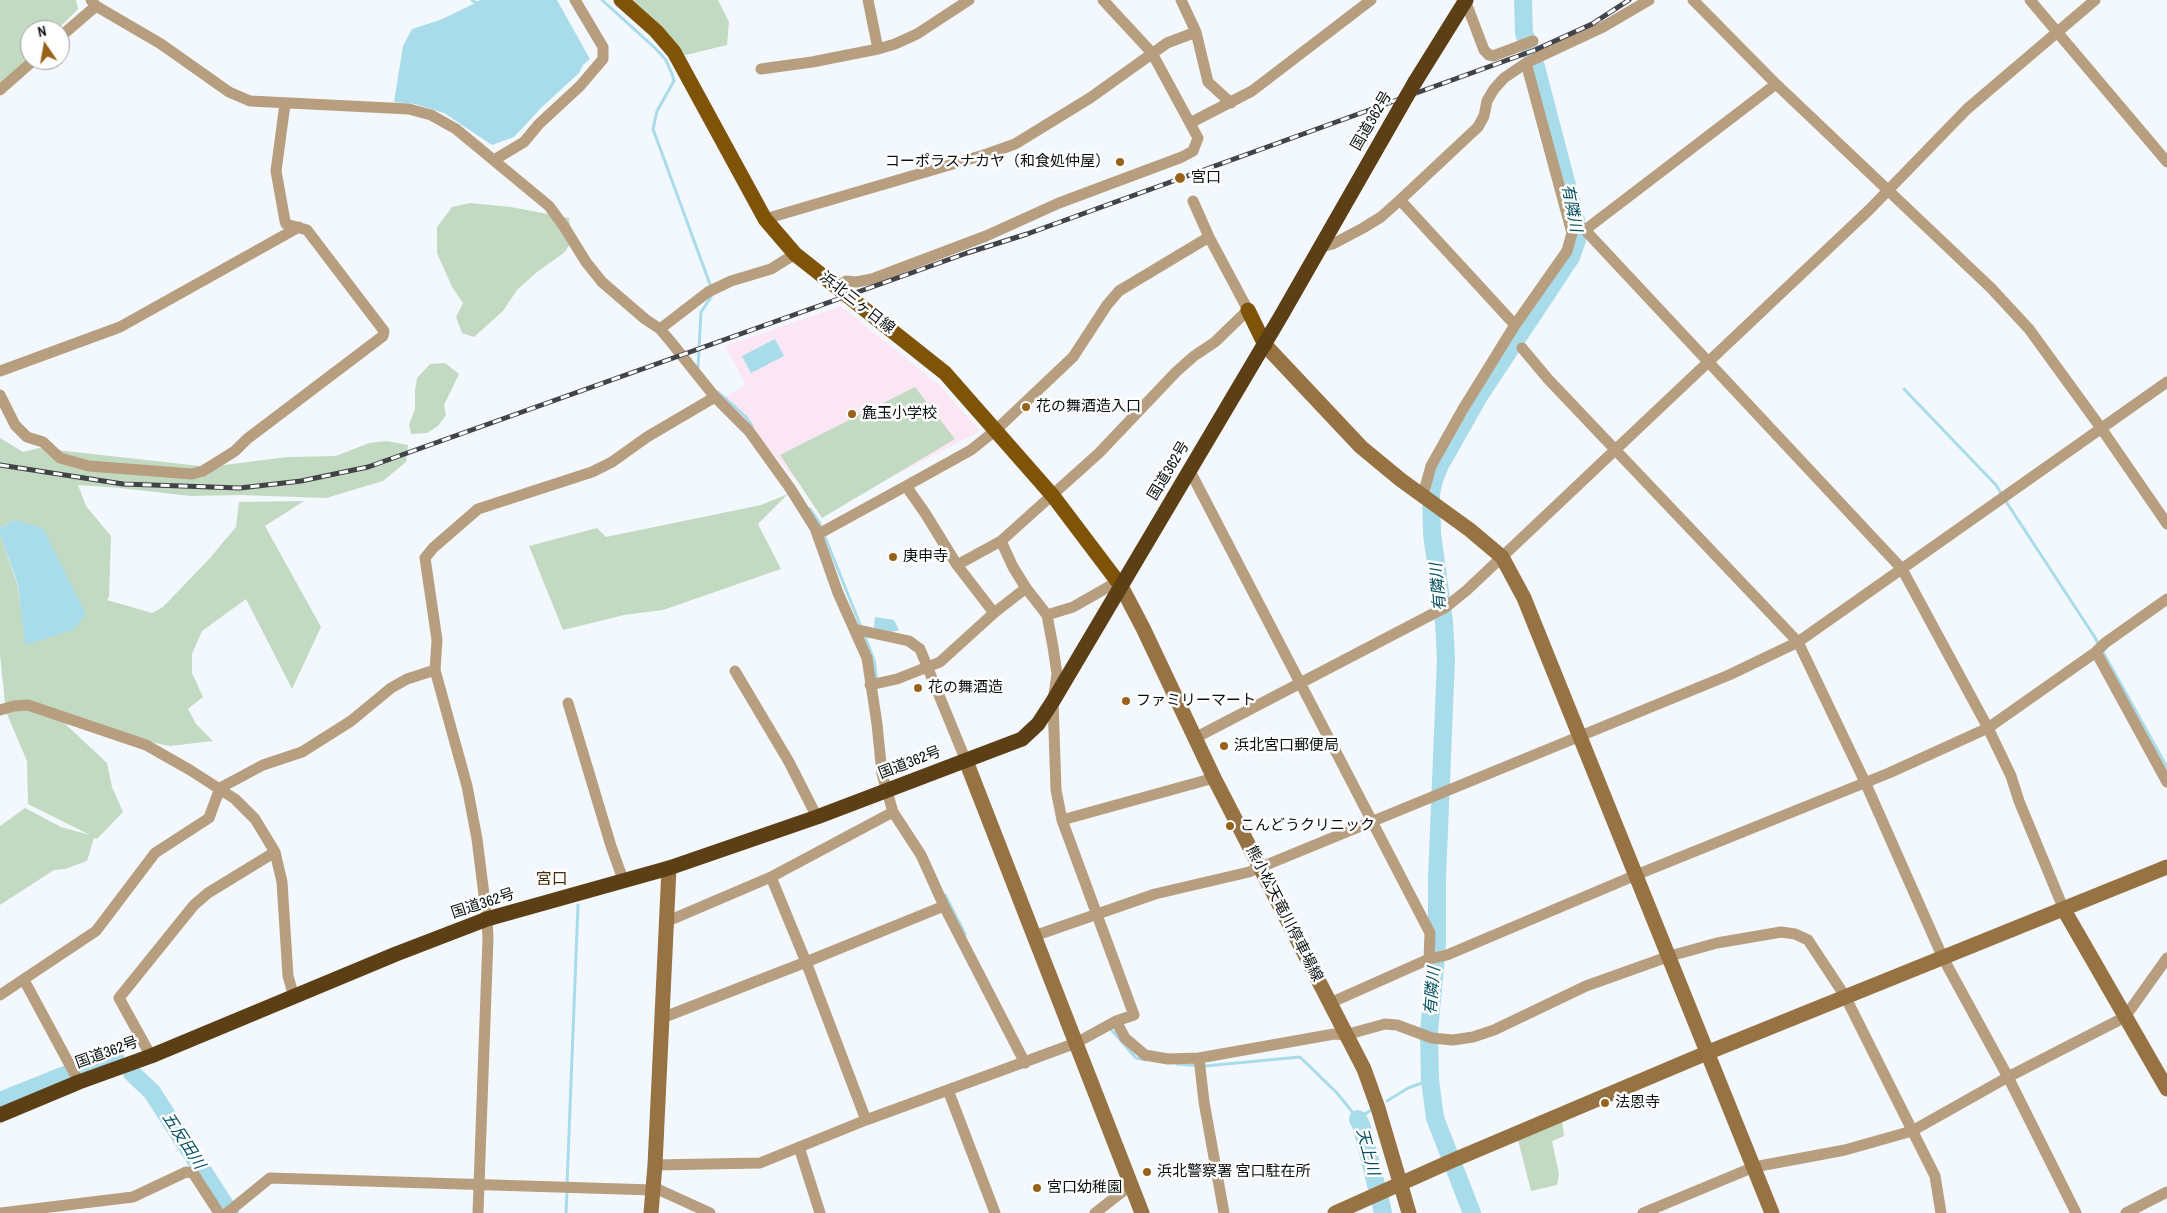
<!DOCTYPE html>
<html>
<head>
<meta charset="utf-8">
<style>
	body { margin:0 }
	#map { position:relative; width:2167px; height:1213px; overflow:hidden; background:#f3f7fe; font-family:"Archivo Narrow",sans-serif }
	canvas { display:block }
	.north { position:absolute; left:20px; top:20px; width:50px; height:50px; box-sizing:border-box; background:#fff; border:1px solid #9d9ea0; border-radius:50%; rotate:348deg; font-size:14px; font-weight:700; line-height:20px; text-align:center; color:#0b0d11 }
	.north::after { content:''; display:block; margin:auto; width:18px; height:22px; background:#98621a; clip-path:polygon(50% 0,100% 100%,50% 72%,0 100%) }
</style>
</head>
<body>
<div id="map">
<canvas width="2167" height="1213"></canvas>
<div class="north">N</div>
</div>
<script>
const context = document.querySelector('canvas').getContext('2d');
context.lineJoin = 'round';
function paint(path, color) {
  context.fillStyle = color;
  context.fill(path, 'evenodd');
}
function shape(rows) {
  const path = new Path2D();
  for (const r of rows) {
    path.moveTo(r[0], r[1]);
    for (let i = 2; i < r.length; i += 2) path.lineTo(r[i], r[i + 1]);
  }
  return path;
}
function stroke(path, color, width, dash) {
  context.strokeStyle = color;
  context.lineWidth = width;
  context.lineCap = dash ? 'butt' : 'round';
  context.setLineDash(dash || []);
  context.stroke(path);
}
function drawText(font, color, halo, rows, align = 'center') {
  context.font = font + ' "Archivo Narrow","Noto Sans JP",sans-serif';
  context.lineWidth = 5;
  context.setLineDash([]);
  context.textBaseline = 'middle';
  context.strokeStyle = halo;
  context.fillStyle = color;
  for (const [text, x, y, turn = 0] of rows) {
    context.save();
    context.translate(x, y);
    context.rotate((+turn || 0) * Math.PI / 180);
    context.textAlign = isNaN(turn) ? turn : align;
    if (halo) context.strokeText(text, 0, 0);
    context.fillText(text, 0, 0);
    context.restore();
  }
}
const education = shape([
	[841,306,939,385,980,431,824,512,724,398,746,385,725,346]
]);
const green = shape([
	[0,0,76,0,78,9,57,30,30,30,30,56,0,86],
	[624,0,718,0,729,22,727,45,682,56],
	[470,203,511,207,569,218,572,240,565,252,537,272,517,290,503,311,474,337,462,333,456,317,463,303,452,287,437,253,437,227,452,207],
	[445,363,459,374,444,405,446,415,438,426,427,433,411,434,409,425,415,409,415,391,417,378,430,364],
	[915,387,955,439,822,518,780,455],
	[0,438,23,452,39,448,209,467,287,457,336,456,369,443,387,441,408,445,406,462,383,481,326,498,240,495,190,496,120,488,78,485,86,506,111,536,109,597,107,600,152,613,163,607,209,559,236,527,239,502,304,501,265,526,321,627,292,689,246,599,202,631,192,654,192,673,203,697,188,709,196,724,213,741,170,746,116,735,60,719,107,763,112,787,123,812,97,839,94,838,87,861,65,869,54,870,0,905,0,826,25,808,61,827,90,835,28,804,27,761,6,712,0,655,0,534,18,587,26,644,15,520,0,528],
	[788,494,758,524,781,569,663,610,624,615,563,630,529,546,597,528,606,537,761,505],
	[1562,1120,1564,1136,1552,1141,1559,1174,1557,1185,1531,1191,1518,1140]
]);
const water = shape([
	[482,0,557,0,590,59,583,65,579,73,542,107,514,137,492,145,444,113,415,104,394,102,403,46,412,29,440,20],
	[775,339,784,356,751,373,742,356],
	[15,520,43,528,86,614,73,630,25,645,18,585,0,534,0,528],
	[875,617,894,620,899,630,892,632,874,628]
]);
const stream = shape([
	[472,0,476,3,487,0],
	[602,0,655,48,666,60,672,74,674,81,657,111,653,129,711,287],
	[698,368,701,312,711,297,711,293],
	[1904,389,1996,485,2002,495],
	[718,392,746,417,752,426],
	[2005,500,2094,636,2167,767],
	[810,509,819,522,861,627],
	[865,637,874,660,877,682],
	[945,895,965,934],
	[1109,1027,1136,1058,1146,1060],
	[1177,1064,1205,1066,1300,1057,1337,1093,1358,1119,1371,1110],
	[1387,1101,1408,1088,1430,1080],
	[567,1184,578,905],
	[566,1213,567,1190]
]);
const river = shape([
	[78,1070,115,1058],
	[132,1073,152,1092,230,1213],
	[0,1101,67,1074],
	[1358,1119,1362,1127,1376,1185],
	[1380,1199,1383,1213],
	[1472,1213,1435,1118,1430,1080,1429,1032,1437,945,1437,879,1446,659,1444,621,1432,534,1431,493,1434,480,1440,465,1479,396,1571,257,1577,240,1576,220,1536,67,1524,33,1523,0]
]);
const street = shape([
	[91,0,96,6,161,44,229,92,250,101,409,109,431,115,456,129,549,206,565,228,586,262,602,282,645,319,660,329,671,342,715,397,749,431,790,488,815,528,838,593,867,658,877,724,882,774,893,812,921,855,944,906,1025,1063],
	[868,0,878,49],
	[1181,0,1196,32,1208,82,1231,103],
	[1465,0,1484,50,1489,55,1493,56,1533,41],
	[1693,0,1776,84,1991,288,2029,329,2101,428,2167,524],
	[2030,0,2167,162],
	[60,37,96,6],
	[1526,63,1603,27,1649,0],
	[761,69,812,62,878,49,895,44,917,34,969,0],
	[1776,84,1585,230,1902,569,1988,728,2011,776,2019,801,2064,910],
	[0,90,34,60],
	[1190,123,1252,91,1371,0],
	[494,160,524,142,539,124,580,86,603,59,603,47,575,0],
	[1400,200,1515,325],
	[765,219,987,154,1015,144,1090,98,1167,43,1196,32],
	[1321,247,1333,244,1363,228,1381,217,1400,200,1478,127,1484,116,1487,101,1494,89,1504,78,1526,63,1572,233,1567,251,1515,325,1463,409,1431,466,1423,495],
	[837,287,846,281,856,282,872,279,986,236,1059,203,1182,157,1193,151,1198,138,1152,53,1103,0],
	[660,329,708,292,731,281,771,269,795,254],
	[1522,348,1548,379,1798,642,1865,782,1943,958,2008,1077,2076,1213],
	[0,371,120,327,299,227],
	[0,395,15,425,27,437,43,442,60,458,89,466,192,474,203,471,235,451,247,439,383,336,384,331,307,230,286,224,285,221,276,171,285,104],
	[1190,471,1430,933,1429,959],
	[906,486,971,450,996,430,1073,357,1107,305,1119,291,1209,237],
	[817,533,824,531,906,486,925,513,957,565,994,613],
	[957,565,1001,541],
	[1047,615,1073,607,1117,582],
	[854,629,909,641,920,649,966,761],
	[2096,652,2167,782],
	[735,671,789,762,817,817],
	[870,685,897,679,940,662,994,613,1026,588,1013,567,1001,541,1099,453,1176,372,1194,356,1215,342,1248,310,1209,237,1193,201],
	[568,703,611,846,624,882],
	[0,710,14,706,28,705,146,745,190,770,235,799,255,819,275,852,282,882,288,976,294,997],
	[1195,738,1446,607,1467,590,1869,210,1967,109,2095,0],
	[1062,820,1214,778],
	[771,877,893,812],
	[668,921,771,877,806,962,866,1120],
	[1034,936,1155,894,1249,872,1729,675,1798,642,2167,382],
	[24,980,79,1082],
	[0,995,96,931,155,853,209,818,220,788,263,765,302,752,351,721,391,688,407,679,435,670],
	[1330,1003,1429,959,1447,955,1636,875,1889,773,1988,728,2096,652,2105,643,2167,599],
	[662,1018,806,962,944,906],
	[1116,1021,1125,1038,1145,1055,1168,1059,1199,1058,1334,1034,1345,1035,1385,1024,1397,1025,1432,1038,1453,1040,1473,1037,1494,1030,1586,986,1670,956,1717,943,1781,932,1795,934,1808,940,1845,996,1935,1176,1941,1213],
	[151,1056,119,998,194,905,208,893,275,852],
	[1199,1058,1204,1102,1224,1213],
	[799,1147,820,1213],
	[655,1165,760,1163,866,1120,948,1090],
	[653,1187,710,1213],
	[1,1213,133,1197,186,1172,193,1173,219,1213],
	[227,1213,270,1178,653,1190],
	[478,1213,488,938,487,919,477,839,467,786,435,670,437,640,425,558,433,548,478,509,592,472,612,462,647,437,715,397],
	[995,1213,948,1090,1076,1043,1116,1021,1134,1015,1062,820,1056,790,1053,701,1057,674,1053,647,1047,615,1026,588],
	[1095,1213,1131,1185],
	[1643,1213,1754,1167,1845,1150,1912,1131,2008,1077,2125,1017,2167,958],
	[2126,1213,2167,1192]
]);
const secondary = shape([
	[1265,345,1361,447,1401,480,1470,530,1502,557,1524,598,1772,1213],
	[1121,586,1143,628,1214,778,1364,1069,1378,1108,1409,1213],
	[966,761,1142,1213],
	[2064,910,2167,1089],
	[651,1213,655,1165,669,868],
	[1335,1213,1449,1162,1709,1052,2167,867]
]);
const primary = shape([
	[621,0,656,31,674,52,765,219,795,254,945,373,1053,496,1121,586],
	[1248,310,1265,345]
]);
const highway = shape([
	[1415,82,1466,0],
	[0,1115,79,1082,151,1056,396,954,487,919,669,868,817,817,1022,739,1038,724,1053,701,1281,316,1400,108]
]);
const rail = shape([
	[0,465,123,484,240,488,301,481,368,467,967,253,1027,234,1535,50,1592,24,1629,0]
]);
const highwayBridge = shape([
	[1400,108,1415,82]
]);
const markers = [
	[1120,162,5,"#98621a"],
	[1180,178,6,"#98621a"],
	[1026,407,5,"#98621a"],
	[852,414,5,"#98621a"],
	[893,557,5,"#98621a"],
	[918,688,5,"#98621a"],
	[1126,701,5,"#98621a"],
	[1224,746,5,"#98621a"],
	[1230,826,5,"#98621a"],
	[1605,1103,5,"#98621a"],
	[1147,1172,5,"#98621a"],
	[1037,1188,5,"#98621a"]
];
const streetNames = [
	["国道362号",1372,121,-60],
	["浜北三ヶ日線",857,303,38],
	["国道362号",1169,471,-59],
	["国道362号",910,763,-21],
	["国道362号",483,904,-18],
	["熊小松天竜川停車場線",1284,914,63],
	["国道362号",107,1053,-20]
];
const poiNames = [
	["コーポラスナカヤ（和食処仲屋）",1110,162,"right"],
	["宮口",1191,178],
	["花の舞酒造入口",1036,407],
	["麁玉小学校",862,414],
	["庚申寺",903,557],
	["花の舞酒造",928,688],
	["ファミリーマート",1136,701],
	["浜北宮口郵便局",1234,746],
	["こんどうクリニック",1240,826],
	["法恩寺",1615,1103],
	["浜北警察署 宮口駐在所",1157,1172],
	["宮口幼稚園",1047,1188]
];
const waterNames = [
	["有隣川",1571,208,79],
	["有隣川",1439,587,-95],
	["有隣川",1433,991,-85],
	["五反田川",183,1141,57],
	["天上川",1367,1152,75]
];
const neighbourhoodNames = [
	["宮口",552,880]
];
paint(education, '#fbe6f4');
paint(green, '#c3dac2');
paint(water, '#a8dceb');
stroke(stream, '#a8dceb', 3);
stroke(river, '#a8dceb', 18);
stroke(street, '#b79e7f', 11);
stroke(secondary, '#977242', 15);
stroke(primary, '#7f5308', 15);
stroke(highway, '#5c3f15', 15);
stroke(rail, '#414348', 5);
stroke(rail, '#fff', 3, [9]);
stroke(highwayBridge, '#5c3f15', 15);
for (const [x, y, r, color] of markers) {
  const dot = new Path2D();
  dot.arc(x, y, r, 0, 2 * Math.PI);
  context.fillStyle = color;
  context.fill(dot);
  stroke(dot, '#fff', 2);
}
drawText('15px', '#0b0d11', '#fff', streetNames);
drawText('15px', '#0b0d11', '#fff', poiNames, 'left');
drawText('italic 16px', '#034e5f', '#fff', waterNames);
drawText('16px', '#462c0b', '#fff', neighbourhoodNames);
</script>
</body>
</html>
